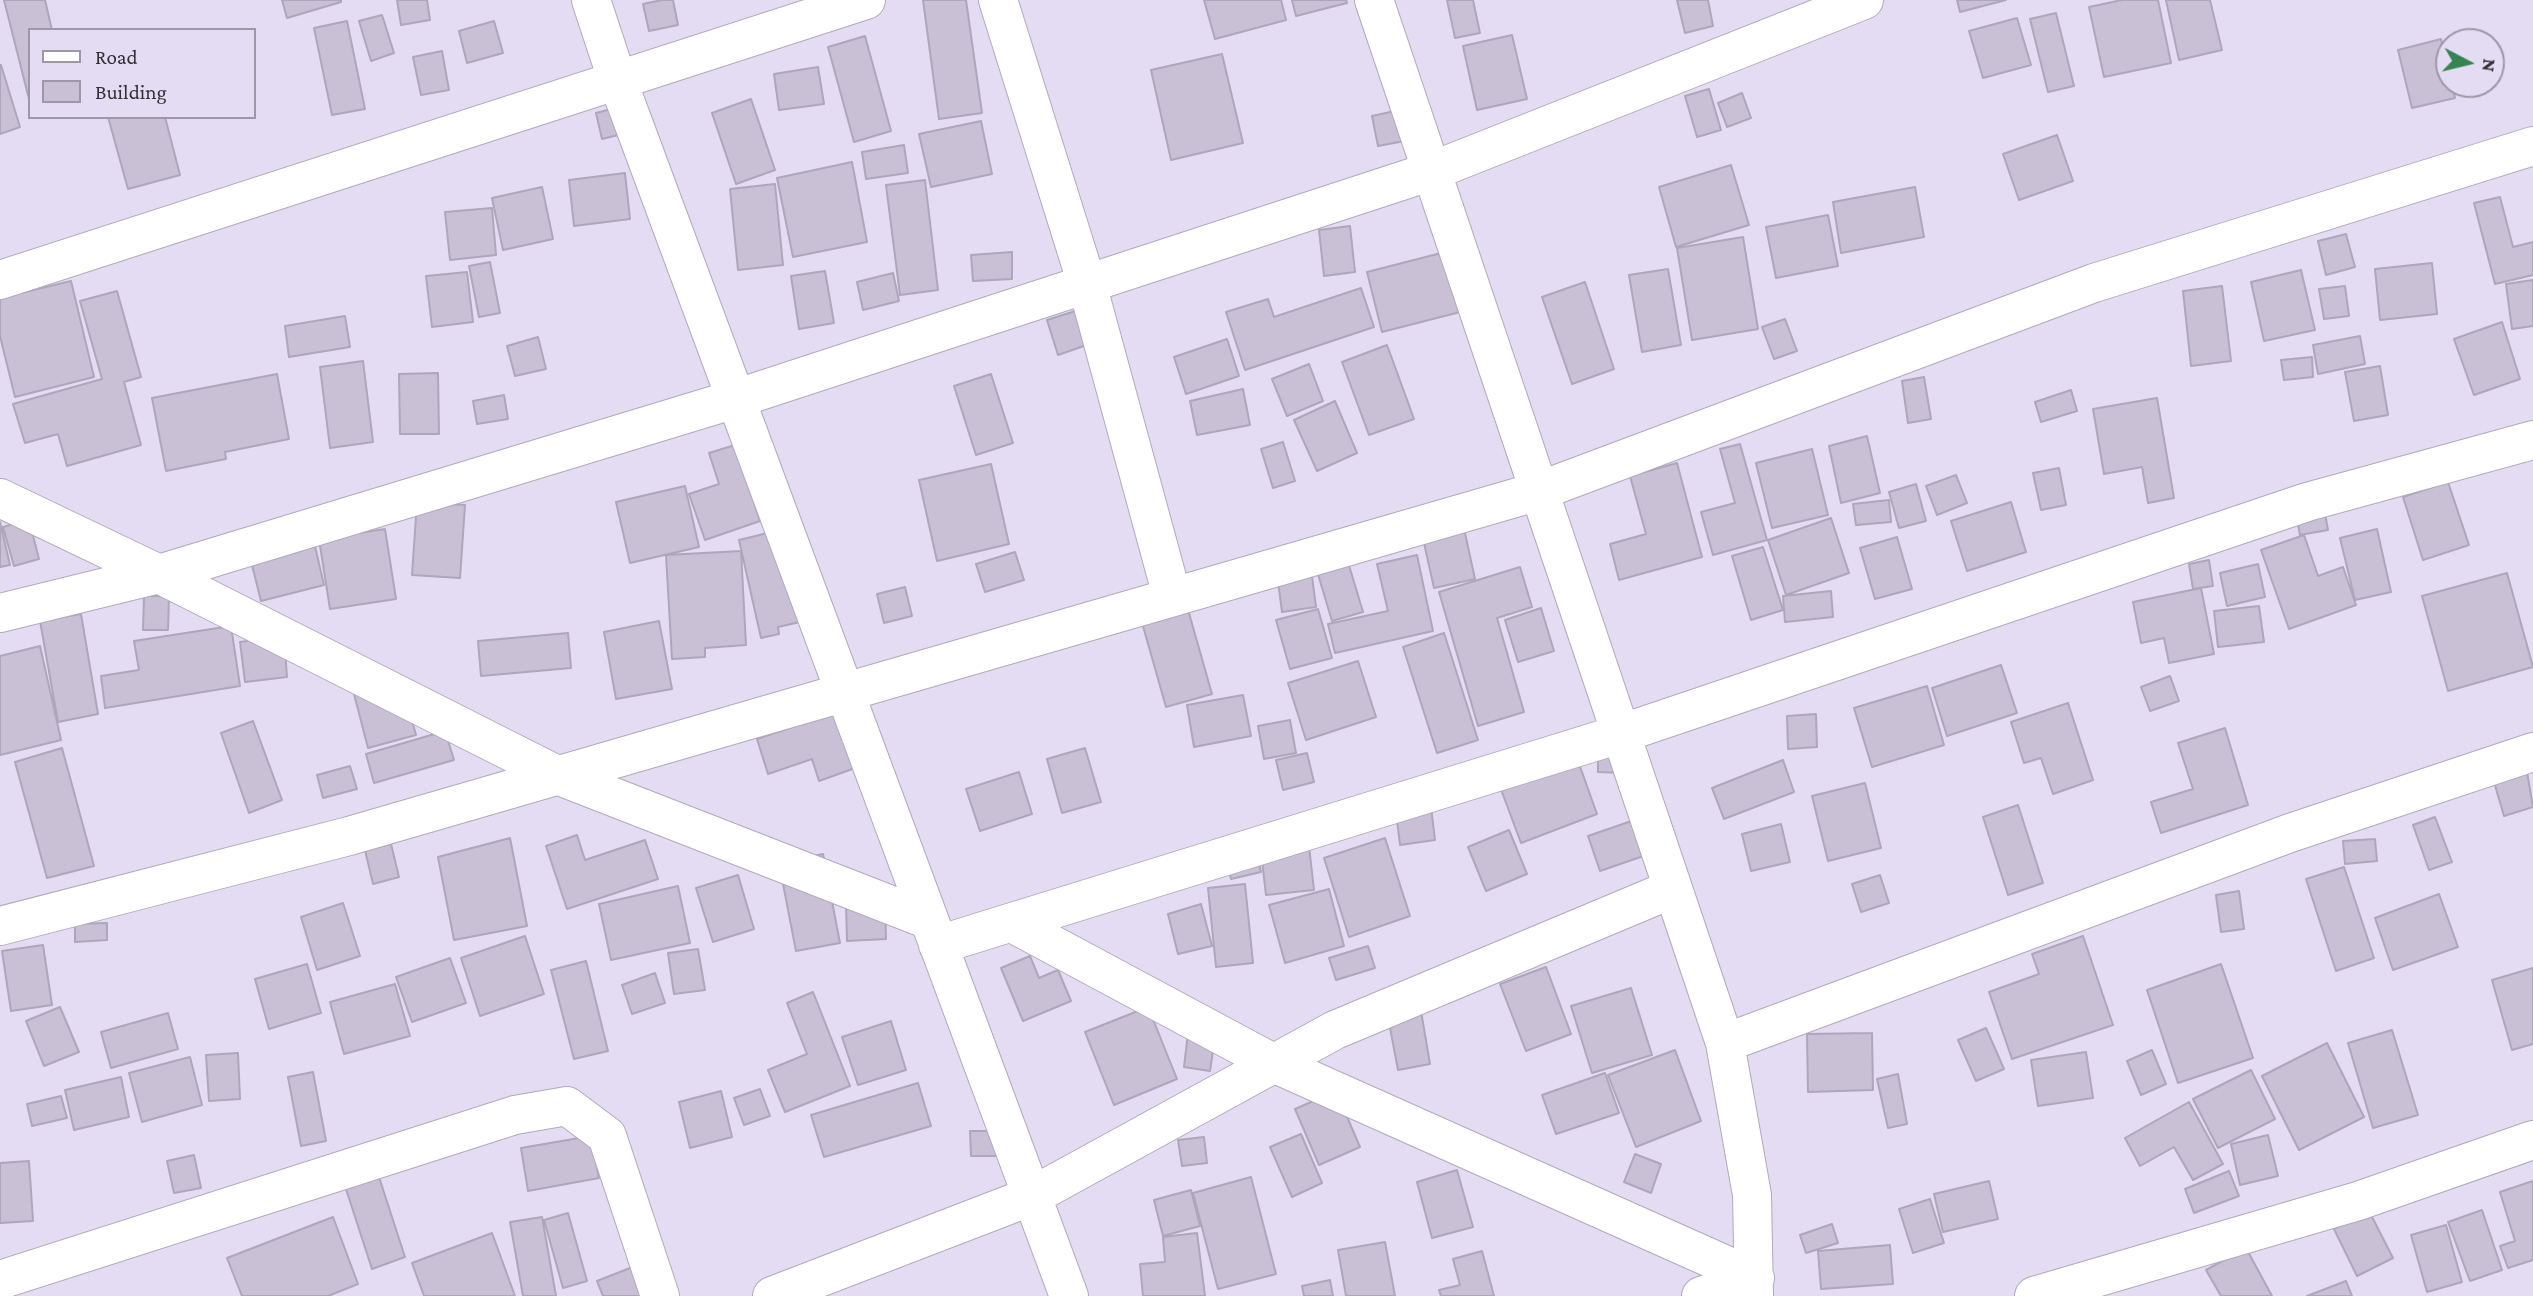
<!DOCTYPE html>
<html>
<head>
<meta charset="utf-8">
<style>
	body { margin:0 }
	#map { position:relative; width:2533px; height:1296px; overflow:hidden; background:#e4dcf2; font-family:"Crimson Pro",serif }
	canvas { display:block }
	.legend { position:absolute; left:28px; top:28px; width:228px; height:91px; box-sizing:border-box; background:#e4dcf2; border:2px solid #9d97a7; margin:0; padding:9px 12px; list-style:none; font-size:21px; color:#322f37 }
	.legend li { display:flex; align-items:center; gap:14px; height:35px }
	.legend b { width:35px; border:2px solid #9d97a7 }
	.north { position:absolute; left:2435px; top:28px; width:70px; height:70px; box-sizing:border-box; background:#e4dcf2; border:2px solid #9d97a7; border-radius:50%; rotate:97deg; font-size:19px; font-weight:700; line-height:28px; text-align:center; color:#322f37 }
	.north::after { content:''; display:block; margin:auto; width:24px; height:32px; background:#368453; clip-path:polygon(50% 0,100% 100%,50% 72%,0 100%) }
</style>
</head>
<body>
<div id="map">
<canvas width="2533" height="1296"></canvas>
<ul class="legend">
<li><b style="height:9px;background:#fff"></b>Road</li>
<li><b style="height:19px;background:#c9c0d6"></b>Building</li>
</ul>
<div class="north">N</div>
</div>
<script>
const context = document.querySelector('canvas').getContext('2d');
context.lineJoin = 'round';
function paint(path, color) {
  context.fillStyle = color;
  context.fill(path, 'evenodd');
}
function shape(rows) {
  const path = new Path2D();
  for (const r of rows) {
    path.moveTo(r[0], r[1]);
    for (let i = 2; i < r.length; i += 2) path.lineTo(r[i], r[i + 1]);
  }
  return path;
}
function stroke(path, color, width, dash) {
  context.strokeStyle = color;
  context.lineWidth = width;
  context.lineCap = dash ? 'butt' : 'round';
  context.setLineDash(dash || []);
  context.stroke(path);
}
const building = shape([
	[4,0,45,0,52,30,30,30,30,103,4,0],
	[282,0,341,0,341,2,287,18,282,0],
	[397,0,427,0,430,20,401,25,397,0],
	[662,0,673,0,678,25,649,31,643,4,662,0],
	[923,0,966,0,982,113,939,119,923,0],
	[1204,0,1281,0,1286,20,1215,39,1204,0],
	[1292,0,1346,0,1347,3,1296,16,1292,0],
	[1447,0,1473,0,1480,33,1455,38,1447,0],
	[1677,0,1708,0,1713,26,1685,33,1677,0],
	[1957,0,2006,0,1960,12,1957,0],
	[2122,0,2158,0,2171,63,2104,77,2089,7,2122,0],
	[2166,0,2210,0,2222,50,2179,60,2166,0],
	[2056,13,2074,86,2048,92,2030,19,2056,13],
	[382,15,394,53,371,61,359,21,382,15],
	[2017,18,2031,65,1983,78,1969,31,2017,18],
	[347,21,365,109,332,115,314,28,347,21],
	[494,21,503,53,467,63,459,31,494,21],
	[1512,35,1527,99,1477,110,1463,46,1512,35],
	[865,36,891,131,854,142,828,47,865,36],
	[2441,39,2449,84,2452,84,2455,98,2412,108,2398,50,2441,39],
	[442,51,449,90,421,95,413,57,442,51],
	[1222,54,1243,143,1171,160,1151,70,1222,54],
	[1,65,20,127,0,134,0,65,1,65],
	[818,67,824,104,779,110,774,74,818,67],
	[1709,89,1721,130,1697,137,1685,96,1709,89],
	[1742,93,1751,118,1727,127,1718,103,1742,93],
	[751,99,775,170,736,184,712,113,751,99],
	[623,106,630,132,602,139,596,113,623,106],
	[1404,109,1410,140,1378,146,1372,116,1404,109],
	[108,117,165,117,180,175,128,189,108,117],
	[981,121,992,174,931,187,919,134,981,121],
	[2057,135,2073,181,2019,200,2003,154,2057,135],
	[904,145,908,173,866,179,862,152,904,145],
	[852,162,867,242,793,257,777,178,852,162],
	[1731,165,1749,225,1676,247,1659,187,1731,165],
	[625,173,630,219,574,226,569,180,625,173],
	[925,180,938,290,900,295,886,185,925,180],
	[775,184,783,265,738,270,730,189,775,184],
	[542,187,553,239,503,250,492,198,542,187],
	[1915,187,1924,237,1841,253,1833,202,1915,187],
	[2500,197,2513,247,2533,242,2533,275,2495,284,2474,203,2500,197],
	[492,208,496,255,450,260,445,212,492,208],
	[1828,215,1838,266,1776,278,1766,227,1828,215],
	[1350,226,1355,272,1324,276,1319,230,1350,226],
	[2346,234,2355,267,2326,275,2318,241,2346,234],
	[1743,237,1758,329,1692,340,1677,248,1743,237],
	[1453,250,1468,310,1382,332,1367,272,1453,250],
	[1012,252,1012,279,973,281,971,255,1012,252],
	[490,262,500,313,479,317,469,266,490,262],
	[2432,263,2437,314,2380,320,2375,269,2432,263],
	[1668,269,1681,345,1642,352,1629,275,1668,269],
	[2301,270,2315,330,2264,341,2251,282,2301,270],
	[825,271,834,323,799,329,791,276,825,271],
	[467,272,473,322,432,327,426,276,467,272],
	[893,273,899,301,863,310,857,282,893,273],
	[2533,280,2533,326,2512,329,2506,284,2533,280],
	[71,281,94,377,15,397,0,336,0,298,71,281],
	[1585,282,1614,369,1572,384,1542,297,1585,282],
	[2222,286,2231,361,2191,366,2183,291,2222,286],
	[2345,286,2349,316,2324,319,2319,289,2345,286],
	[1361,288,1374,327,1245,370,1226,312,1268,299,1274,317,1361,288],
	[117,291,141,377,124,382,141,445,67,466,58,434,25,443,13,404,102,379,80,301,117,291],
	[1091,306,1101,340,1058,355,1047,320,1091,306],
	[345,316,350,347,289,357,285,326,345,316],
	[1785,319,1797,351,1774,359,1762,327,1785,319],
	[2502,322,2520,379,2474,395,2454,339,2502,322],
	[2360,336,2365,364,2318,374,2313,345,2360,336],
	[538,337,546,369,515,376,507,346,538,337],
	[1227,339,1239,376,1186,394,1174,357,1227,339],
	[1387,345,1414,419,1369,435,1342,362,1387,345],
	[2312,357,2313,377,2284,380,2281,360,2312,357],
	[363,361,373,442,330,448,320,367,363,361],
	[1309,364,1323,401,1287,416,1272,379,1309,364],
	[2380,366,2388,415,2354,421,2345,372,2380,366],
	[438,373,439,434,400,434,399,374,438,373],
	[277,374,289,439,225,452,226,459,166,471,152,398,277,374],
	[991,374,1013,443,976,455,954,386,991,374],
	[1924,377,1931,419,1908,423,1902,381,1924,377],
	[1243,389,1250,425,1197,435,1190,401,1243,389],
	[2071,390,2077,411,2041,422,2035,402,2071,390],
	[504,395,508,419,477,424,473,401,504,395],
	[2157,398,2174,498,2148,503,2142,467,2104,474,2093,409,2157,398],
	[1335,401,1357,453,1317,471,1294,420,1335,401],
	[1867,436,1880,493,1841,503,1829,446,1867,436],
	[1283,442,1295,481,1273,488,1261,449,1283,442],
	[1740,444,1767,540,1713,555,1701,512,1735,503,1720,449,1740,444],
	[735,445,760,521,705,540,689,494,719,484,709,453,735,445],
	[1812,449,1828,515,1772,528,1756,463,1812,449],
	[1677,463,1702,557,1619,580,1610,544,1646,534,1630,476,1677,463],
	[991,464,1009,544,937,561,919,480,991,464],
	[2059,468,2066,505,2041,510,2033,473,2059,468],
	[1956,475,1967,503,1937,515,1926,486,1956,475],
	[2448,482,2469,545,2423,560,2403,497,2448,482],
	[1916,484,1926,521,1899,528,1889,492,1916,484],
	[685,486,699,547,630,563,616,502,685,486],
	[1889,500,1891,522,1856,525,1853,504,1889,500],
	[417,502,465,505,460,578,412,575,417,502],
	[2011,502,2026,552,1967,571,1951,521,2011,502],
	[2324,508,2328,530,2300,535,2296,513,2324,508],
	[1831,518,1849,573,1786,595,1768,540,1831,518],
	[29,520,39,559,14,566,3,527,29,520],
	[0,522,10,565,0,567,0,522],
	[1463,524,1475,579,1434,588,1422,534,1463,524],
	[385,529,396,599,330,609,319,539,385,529],
	[2377,529,2391,592,2355,600,2340,538,2377,529],
	[780,530,800,622,778,627,779,634,761,638,739,540,780,530],
	[2304,535,2318,576,2343,567,2356,605,2289,629,2261,550,2304,535],
	[1897,537,1912,589,1875,599,1860,548,1897,537],
	[314,542,324,585,261,601,250,557,314,542],
	[1763,547,1783,610,1751,620,1732,556,1763,547],
	[741,551,746,645,705,648,705,657,672,659,666,555,741,551],
	[1015,552,1024,580,985,592,976,564,1015,552],
	[1417,555,1433,631,1335,653,1328,624,1388,611,1377,564,1417,555],
	[2209,560,2213,586,2193,589,2189,564,2209,560],
	[1310,561,1316,607,1282,612,1276,566,1310,561],
	[1348,562,1363,612,1332,621,1317,571,1348,562],
	[2258,564,2265,597,2227,606,2220,573,2258,564],
	[1520,567,1532,607,1497,618,1524,712,1478,726,1439,592,1520,567],
	[2507,573,2533,667,2448,691,2422,596,2507,573],
	[905,587,912,616,884,623,877,594,905,587],
	[2201,588,2214,654,2169,663,2164,638,2141,643,2133,602,2201,588],
	[1831,591,1833,617,1785,622,1783,596,1831,591],
	[144,596,169,596,168,630,143,630,144,596],
	[1185,599,1212,694,1166,707,1139,612,1185,599],
	[2259,606,2264,642,2218,647,2214,611,2259,606],
	[1541,608,1554,651,1518,662,1505,620,1541,608],
	[1318,609,1332,658,1290,669,1276,620,1318,609],
	[81,614,98,714,58,722,40,621,81,614],
	[659,621,672,689,616,699,604,632,659,621],
	[231,626,240,686,105,708,101,676,139,670,134,641,231,626],
	[568,633,571,668,481,676,478,641,568,633],
	[1444,633,1478,740,1437,753,1403,647,1444,633],
	[284,636,287,677,245,682,240,642,284,636],
	[40,646,61,740,0,755,0,656,40,646],
	[1358,661,1376,717,1306,740,1288,683,1358,661],
	[2001,665,2017,713,1947,736,1932,688,2001,665],
	[2170,676,2179,701,2150,711,2141,687,2170,676],
	[400,677,416,735,368,748,353,690,400,677],
	[1927,686,1944,745,1872,767,1854,708,1927,686],
	[1243,695,1251,736,1194,747,1187,705,1243,695],
	[2068,703,2093,780,2053,794,2041,758,2024,763,2011,722,2068,703],
	[840,711,858,767,819,781,812,759,768,774,757,739,840,711],
	[1816,714,1817,747,1788,749,1787,716,1816,714],
	[1290,720,1296,753,1264,759,1258,726,1290,720],
	[253,721,282,800,249,813,221,733,253,721],
	[2225,728,2248,805,2161,833,2151,802,2193,789,2178,743,2225,728],
	[445,731,454,760,374,783,366,754,445,731],
	[1598,736,1623,773,1598,772,1598,736],
	[1573,747,1597,814,1521,843,1496,776,1573,747],
	[62,748,94,866,47,878,15,762,62,748],
	[1085,748,1101,802,1062,813,1047,759,1085,748],
	[1307,753,1314,782,1283,790,1276,760,1307,753],
	[1783,760,1794,792,1724,819,1712,788,1783,760],
	[350,766,357,789,323,798,317,775,350,766],
	[1019,772,1032,814,980,831,966,789,1019,772],
	[2527,772,2533,807,2504,816,2494,782,2527,772],
	[1865,783,1881,848,1828,861,1812,796,1865,783],
	[2018,805,2043,883,2008,895,1983,817,2018,805],
	[1431,807,1435,840,1400,845,1396,812,1431,807],
	[1646,816,1658,851,1600,871,1588,836,1646,816],
	[2435,817,2452,862,2429,870,2413,825,2435,817],
	[1781,824,1790,862,1751,871,1742,834,1781,824],
	[1509,830,1527,874,1486,891,1468,847,1509,830],
	[577,835,585,860,645,840,658,879,567,909,546,846,577,835],
	[510,838,527,926,454,940,438,857,510,838],
	[1385,838,1410,916,1349,937,1324,858,1385,838],
	[2375,839,2377,861,2345,864,2343,841,2375,839],
	[391,844,399,877,373,884,365,850,391,844],
	[1309,846,1314,890,1266,895,1261,852,1309,846],
	[1256,851,1261,872,1231,879,1226,858,1256,851],
	[823,854,840,943,796,951,779,863,823,854],
	[2344,867,2374,958,2336,971,2306,879,2344,867],
	[738,875,754,929,713,942,696,888,738,875],
	[1880,875,1889,903,1861,912,1852,884,1880,875],
	[1245,884,1253,963,1216,967,1208,888,1245,884],
	[678,886,690,943,611,960,599,904,678,886],
	[1329,889,1344,946,1285,963,1269,905,1329,889],
	[2239,891,2244,929,2221,932,2216,895,2239,891],
	[2439,894,2458,947,2393,970,2375,918,2439,894],
	[885,902,886,939,847,941,846,903,885,902],
	[343,903,360,956,317,970,301,917,343,903],
	[1201,904,1212,946,1178,954,1168,914,1201,904],
	[107,923,107,940,75,942,75,924,107,923],
	[525,936,544,994,480,1016,461,958,525,936],
	[2083,936,2113,1025,2012,1059,1989,992,2039,974,2032,954,2083,936],
	[43,945,52,1005,11,1011,2,951,43,945],
	[1368,946,1375,968,1336,980,1329,958,1368,946],
	[698,949,705,990,674,994,668,953,698,949],
	[1030,956,1039,978,1058,970,1071,1001,1023,1021,1001,968,1030,956],
	[450,958,466,1003,412,1022,396,977,450,958],
	[586,961,608,1051,574,1059,551,970,586,961],
	[307,964,321,1013,269,1029,255,979,307,964],
	[2221,964,2253,1058,2178,1083,2147,990,2221,964],
	[1546,967,1571,1034,1526,1051,1500,984,1546,967],
	[2533,968,2533,1044,2512,1050,2492,980,2533,968],
	[655,973,665,1003,632,1014,622,985,655,973],
	[395,984,410,1036,344,1054,330,1002,395,984],
	[1631,988,1652,1055,1592,1073,1571,1006,1631,988],
	[813,992,850,1086,785,1112,768,1070,807,1054,787,1003,813,992],
	[60,1007,79,1052,44,1066,26,1021,60,1007],
	[1148,1007,1177,1079,1114,1105,1085,1032,1148,1007],
	[1421,1011,1430,1064,1398,1070,1388,1017,1421,1011],
	[168,1013,178,1049,111,1068,101,1032,168,1013],
	[891,1021,906,1070,858,1085,842,1037,891,1021],
	[1986,1028,2004,1069,1976,1081,1958,1040,1986,1028],
	[2392,1030,2418,1115,2373,1128,2348,1043,2392,1030],
	[1188,1033,1215,1037,1210,1071,1184,1067,1188,1033],
	[1872,1033,1873,1090,1808,1092,1807,1034,1872,1033],
	[2327,1043,2364,1117,2299,1150,2262,1076,2327,1043],
	[1675,1050,1701,1121,1636,1147,1608,1075,1675,1050],
	[2152,1050,2166,1084,2141,1095,2127,1061,2152,1050],
	[2086,1052,2093,1098,2038,1106,2031,1060,2086,1052],
	[238,1053,240,1099,209,1101,206,1055,238,1053],
	[190,1057,202,1105,142,1122,129,1073,190,1057],
	[2251,1070,2275,1119,2218,1148,2193,1099,2251,1070],
	[313,1072,326,1141,301,1146,288,1077,313,1072],
	[1605,1073,1619,1113,1556,1134,1542,1095,1605,1073],
	[1898,1074,1907,1124,1888,1128,1877,1079,1898,1074],
	[121,1077,129,1117,74,1130,65,1090,121,1077],
	[918,1083,931,1126,824,1157,811,1115,918,1083],
	[760,1089,770,1116,744,1125,734,1098,760,1089],
	[721,1091,732,1137,690,1148,679,1102,721,1091],
	[1336,1091,1360,1147,1319,1165,1295,1109,1336,1091],
	[61,1096,67,1118,32,1126,27,1104,61,1096],
	[2189,1102,2223,1164,2193,1180,2174,1147,2140,1166,2125,1138,2189,1102],
	[970,1131,1002,1131,1003,1156,971,1156,970,1131],
	[1301,1134,1322,1183,1292,1197,1270,1147,1301,1134],
	[2268,1135,2278,1176,2240,1185,2231,1144,2268,1135],
	[591,1136,599,1178,528,1191,521,1148,591,1136],
	[1204,1137,1207,1163,1182,1166,1178,1140,1204,1137],
	[1635,1154,1661,1164,1651,1193,1624,1182,1635,1154],
	[194,1155,201,1188,174,1193,167,1161,194,1155],
	[29,1161,33,1221,0,1223,0,1163,29,1161],
	[1457,1170,1473,1227,1432,1238,1417,1182,1457,1170],
	[2229,1171,2239,1196,2194,1213,2185,1189,2229,1171],
	[378,1174,405,1257,372,1269,345,1186,378,1174],
	[1251,1177,1276,1274,1218,1289,1193,1193,1251,1177],
	[1989,1181,1998,1219,1943,1232,1934,1194,1989,1181],
	[2533,1181,2533,1260,2508,1268,2500,1246,2515,1241,2500,1192,2533,1181],
	[1191,1190,1200,1226,1163,1236,1154,1200,1191,1190],
	[1930,1199,1944,1243,1913,1253,1899,1209,1930,1199],
	[2482,1210,2502,1270,2470,1281,2448,1222,2482,1210],
	[2369,1211,2393,1258,2357,1276,2334,1229,2369,1211],
	[568,1213,587,1281,563,1288,544,1220,568,1213],
	[333,1217,358,1284,328,1296,242,1296,227,1258,333,1217],
	[542,1217,556,1296,523,1296,510,1222,542,1217],
	[1832,1224,1838,1243,1806,1253,1800,1235,1832,1224],
	[2446,1225,2462,1282,2427,1292,2411,1235,2446,1225],
	[492,1233,515,1296,424,1296,412,1263,492,1233],
	[1197,1233,1205,1296,1143,1296,1140,1264,1165,1262,1163,1237,1197,1233],
	[1385,1242,1395,1296,1346,1296,1338,1250,1385,1242],
	[1890,1245,1893,1284,1821,1289,1818,1251,1890,1245],
	[2246,1248,2272,1296,2221,1296,2206,1270,2246,1248],
	[1482,1251,1494,1296,1441,1296,1439,1290,1460,1285,1453,1259,1482,1251],
	[658,1257,644,1296,603,1296,597,1281,658,1257],
	[1330,1280,1333,1296,1304,1296,1302,1286,1330,1280],
	[2346,1281,2352,1296,2307,1296,2346,1281]
]);
const minor = shape([
	[591,0,617,79,1069,1296],
	[998,0,1087,284,1172,596],
	[1374,0,1725,1043,1752,1195,1754,1296],
	[0,280,866,0],
	[0,498,159,574,557,775,929,920],
	[0,613,159,574,735,399,1432,171,1864,0],
	[1012,923,1273,1063,1755,1278],
	[0,926,349,836,1539,491,2094,283,2533,146],
	[938,945,1620,734,2307,502,2533,440],
	[1725,1043,2290,833,2533,752],
	[0,1280,515,1115,567,1106,607,1136,660,1296],
	[772,1296,1032,1196,1335,1030,1672,889],
	[1701,1296,1755,1278],
	[2034,1296,2358,1201,2533,1140]
]);
paint(building, '#c9c0d6');
stroke(building, '#aea6bb', 2);
stroke(minor, '#b1a9bd', 40);
stroke(minor, '#fff', 38);
</script>
</body>
</html>
